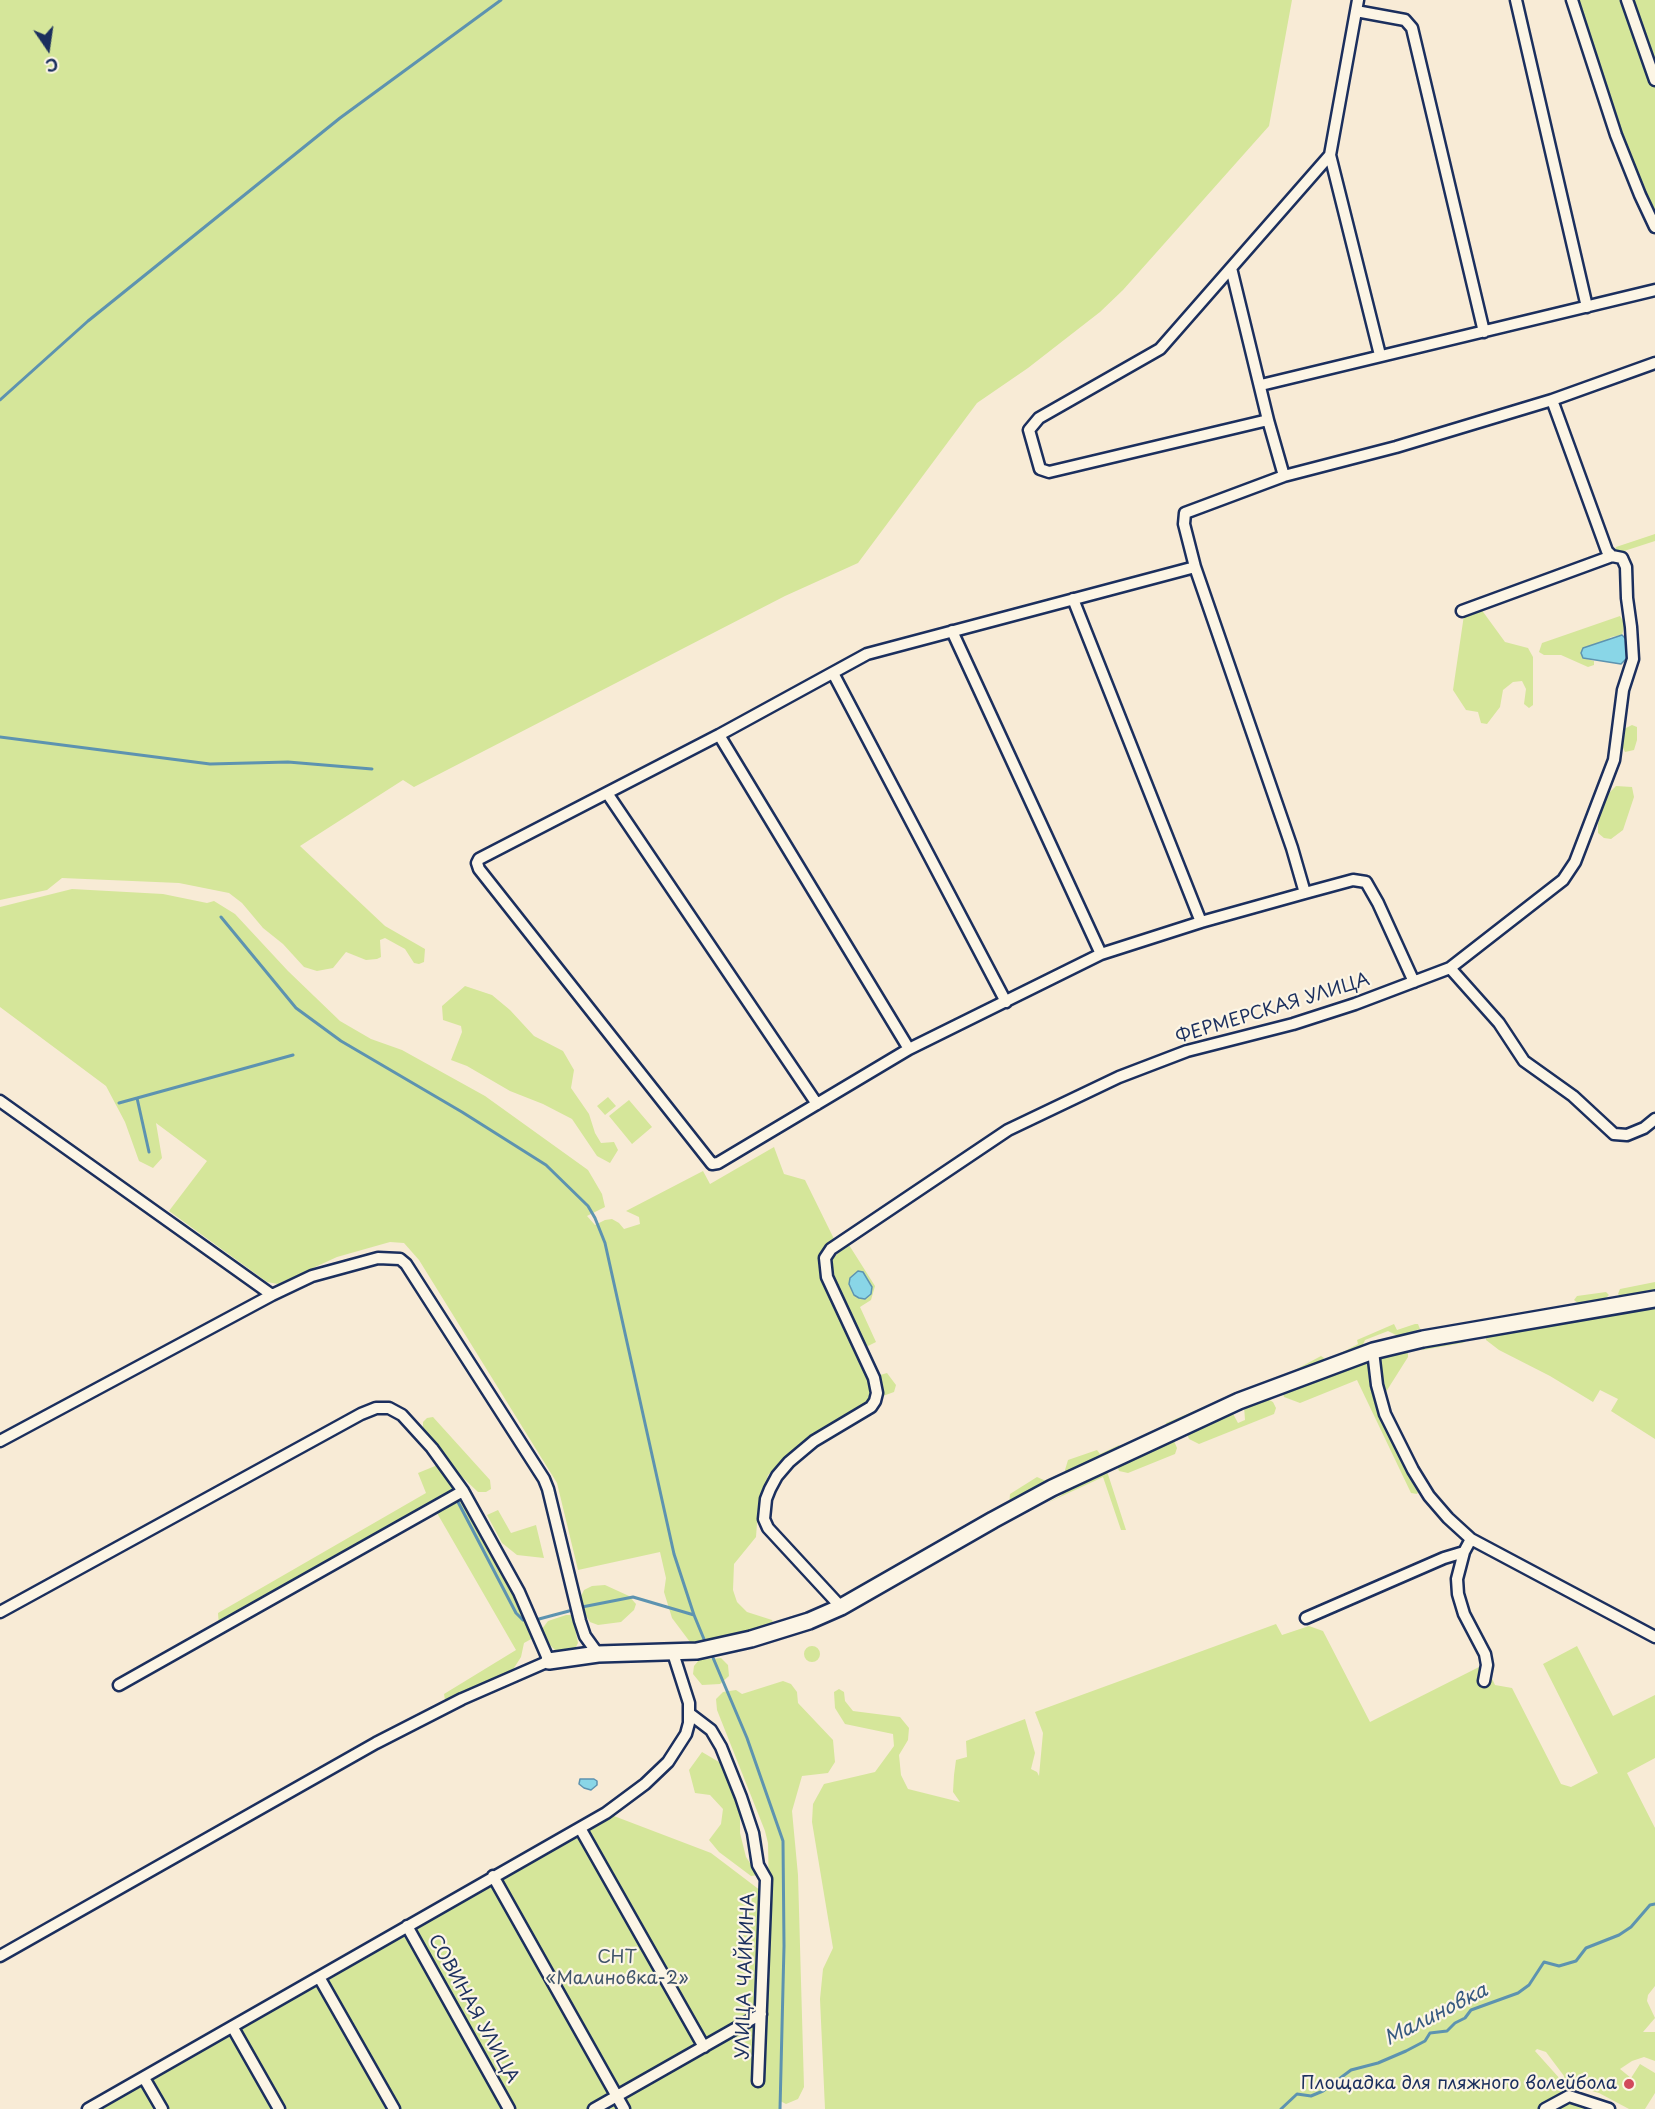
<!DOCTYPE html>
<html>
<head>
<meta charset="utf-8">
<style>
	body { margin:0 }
	#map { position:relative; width:1655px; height:2109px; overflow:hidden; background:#f8ebd6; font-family:"Playpen Sans",sans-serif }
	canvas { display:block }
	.north { position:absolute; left:18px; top:18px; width:60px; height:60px; -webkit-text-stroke:4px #fcf5e5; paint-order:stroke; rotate:167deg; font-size:16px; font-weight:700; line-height:24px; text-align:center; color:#1b2f5e }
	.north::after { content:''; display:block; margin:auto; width:21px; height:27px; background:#1b2f5e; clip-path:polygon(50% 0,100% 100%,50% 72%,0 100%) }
</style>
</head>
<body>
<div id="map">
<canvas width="1655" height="2109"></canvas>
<div class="north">С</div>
</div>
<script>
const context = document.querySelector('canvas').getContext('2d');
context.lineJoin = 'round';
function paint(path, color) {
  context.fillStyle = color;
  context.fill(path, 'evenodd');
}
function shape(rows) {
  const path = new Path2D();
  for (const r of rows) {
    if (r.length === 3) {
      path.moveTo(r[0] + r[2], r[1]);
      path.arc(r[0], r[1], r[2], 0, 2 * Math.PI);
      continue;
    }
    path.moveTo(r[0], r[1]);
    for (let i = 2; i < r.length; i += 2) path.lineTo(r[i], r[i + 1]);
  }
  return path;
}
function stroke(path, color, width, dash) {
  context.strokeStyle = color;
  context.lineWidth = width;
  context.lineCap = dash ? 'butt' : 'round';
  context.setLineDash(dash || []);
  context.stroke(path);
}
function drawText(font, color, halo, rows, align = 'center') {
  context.font = font + ' "Playpen Sans",sans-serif';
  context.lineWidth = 4.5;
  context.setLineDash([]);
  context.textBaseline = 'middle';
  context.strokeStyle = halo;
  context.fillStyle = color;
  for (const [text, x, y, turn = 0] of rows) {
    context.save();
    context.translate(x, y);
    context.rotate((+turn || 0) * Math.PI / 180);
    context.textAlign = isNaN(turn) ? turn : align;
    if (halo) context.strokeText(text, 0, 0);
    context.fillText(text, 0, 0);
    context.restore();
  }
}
const green = shape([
	[0,0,1292,0,1269,126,1123,290,1100,312,1028,368,977,403,858,563,785,596,414,787,403,780,300,846,385,926,425,949,424,962,419,964,414,963,405,949,385,938,380,940,381,957,377,959,366,960,346,952,333,968,317,971,304,967,283,944,263,928,242,903,229,893,179,883,62,878,47,890,0,900],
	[1572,0,1655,0,1655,226],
	[1655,534,1655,541,1618,553,1614,552,1616,547],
	[1481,609,1505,642,1528,648,1533,657,1533,705,1529,708,1524,704,1526,689,1522,681,1513,682,1503,690,1500,707,1487,724,1481,723,1478,712,1466,710,1453,690,1464,615],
	[1620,616,1625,624,1622,635,1611,637,1583,658,1594,661,1594,665,1588,667,1561,655,1544,655,1539,652,1542,643],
	[1632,725,1637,727,1637,740,1634,750,1625,752,1621,744,1624,729],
	[1616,786,1632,787,1634,797,1623,830,1611,839,1604,838,1598,833,1598,824,1602,808,1609,793],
	[72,889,163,894,207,903,214,901,235,914,288,971,340,1021,371,1039,402,1050,485,1096,588,1170,602,1194,605,1207,587,1216,595,1225,605,1220,612,1219,619,1223,624,1229,640,1224,639,1217,626,1211,703,1171,710,1184,774,1147,784,1174,805,1180,836,1243,823,1279,834,1309,846,1302,831,1269,831,1261,838,1253,849,1245,875,1286,871,1300,860,1307,876,1342,858,1351,870,1378,887,1373,896,1385,894,1392,869,1401,817,1433,794,1450,768,1475,758,1510,756,1537,734,1564,733,1590,737,1602,747,1612,772,1620,774,1624,772,1627,698,1645,690,1642,672,1618,664,1592,666,1578,660,1552,578,1570,557,1483,419,1260,404,1243,390,1242,337,1257,278,1284,267,1282,169,1211,207,1161,156,1123,162,1158,153,1168,139,1161,125,1122,106,1086,0,1007,0,907],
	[465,986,492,995,510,1010,534,1036,563,1051,574,1070,571,1088,589,1114,595,1133,601,1143,614,1142,618,1150,610,1163,597,1156,572,1119,543,1104,510,1091,467,1066,451,1060,462,1032,461,1026,443,1020,442,1006],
	[608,1097,616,1106,605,1115,597,1106],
	[629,1100,652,1127,632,1144,609,1116],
	[1655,1282,1655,1290,1621,1297,1618,1294,1620,1289],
	[1606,1292,1609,1295,1605,1299,1578,1303,1574,1300,1577,1296],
	[1655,1304,1655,1439,1611,1411,1618,1399,1600,1390,1593,1402,1550,1376,1499,1350,1486,1340,1486,1335],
	[1394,1324,1397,1330,1415,1324,1418,1324,1420,1329,1398,1336,1388,1331,1365,1340,1362,1347,1341,1353,1358,1344,1357,1340],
	[1466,1339,1465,1342,1462,1343,1423,1350,1420,1346],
	[1403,1350,1408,1352,1408,1357,1384,1395,1379,1361,1384,1355],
	[1321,1356,1324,1358,1323,1361,1293,1371],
	[1366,1359,1371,1362,1375,1384,1420,1488,1417,1494,1411,1493,1357,1380,1300,1403,1284,1397,1281,1389],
	[1273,1379,1274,1383,1262,1396,1273,1402,1276,1408,1274,1414,1199,1444,1189,1439,1186,1431,1172,1436,1177,1448,1175,1454,1128,1473,1119,1471,1114,1458,1105,1465,1126,1530,1121,1530,1103,1477,1047,1503,1062,1495,1069,1478,1065,1470,1068,1460,1097,1450,1100,1454,1119,1445,1125,1456,1164,1444,1166,1423,1230,1396,1233,1402,1231,1410,1238,1423,1245,1420,1243,1392],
	[433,1417,490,1480,491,1489,486,1492,478,1492,461,1476,423,1428,423,1422,427,1418],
	[440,1464,457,1486,498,1560,534,1634,533,1638,524,1643,521,1657,514,1668,507,1676,450,1702,445,1700,444,1694,516,1650,437,1513,229,1630,219,1626,218,1613,426,1493,418,1473],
	[1037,1477,1046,1481,1044,1489,1027,1499,1026,1512,1008,1520,1010,1494],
	[498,1510,511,1533,536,1525,544,1558,517,1555,502,1543,487,1515],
	[1001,1524,950,1551,857,1591,855,1588,965,1525,968,1530],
	[605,1585,629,1596,636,1604,634,1610,621,1622,598,1625,590,1622,585,1614,581,1596,584,1590,592,1586],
	[566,1615,571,1615,573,1618,578,1643,574,1651,562,1652,555,1650,550,1645,542,1629,548,1621],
	[1276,1624,1282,1635,1309,1626,1323,1631,1370,1722,1485,1664,1495,1685,1512,1688,1561,1784,1571,1787,1598,1773,1543,1664,1577,1646,1613,1716,1655,1695,1655,1758,1627,1773,1655,1828,1655,1986,1648,1995,1647,2001,1655,2018,1643,2032,1655,2032,1655,2061,1644,2057,1632,2061,1620,2069,1631,2078,1640,2064,1655,2073,1655,2093,1645,2109,1629,2109,1599,2093,1578,2087,1575,2089,1568,2088,1563,2083,1564,2076,1546,2052,1537,2049,1535,2051,1561,2080,1553,2085,1609,2109,825,2109,820,1999,823,1969,833,1948,812,1822,813,1804,824,1784,875,1772,894,1746,893,1734,845,1724,835,1708,834,1692,839,1689,844,1692,845,1701,853,1711,900,1717,909,1728,908,1740,899,1755,901,1775,908,1789,960,1802,953,1792,954,1775,956,1760,967,1757,966,1741,1025,1719,1035,1753,1031,1769,1037,1772,1039,1776,1043,1733,1035,1712],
	[812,1654,8],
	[721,1658,728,1665,729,1676,720,1684,702,1685,693,1674,694,1666,699,1660],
	[783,1681,791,1684,797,1692,798,1703,833,1740,835,1762,828,1773,802,1776,792,1811,798,1875,804,2087,798,2099,786,2104,780,2101,780,2109,88,2109,606,1813,711,1853,769,1897,768,1843,765,1831,717,1710,716,1699,723,1692,736,1690,742,1694],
	[702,1752,719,1762,734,1790,740,1807,740,1833,746,1857,758,1875,751,1876,719,1852,709,1840,721,1824,723,1809,710,1795,695,1793,689,1770]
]);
const water = shape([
	[1622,635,1626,639,1627,658,1621,664,1583,658,1581,653,1583,648,1622,635],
	[858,1271,863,1272,872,1287,871,1294,865,1299,859,1298,854,1295,849,1284,850,1278,858,1271],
	[580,1779,594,1779,597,1781,597,1785,591,1790,584,1788,579,1784,580,1779]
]);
const stream = shape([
	[0,400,88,321,340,118,501,0],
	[0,737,210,764,288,762,372,769],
	[221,917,296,1008,341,1041,462,1112,546,1165,588,1206,595,1218,605,1243,674,1554,694,1615],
	[137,1098,149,1152],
	[119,1103,293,1055],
	[458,1502,516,1613,523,1620],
	[582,1607,633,1597,694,1615,706,1644],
	[539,1619,569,1611],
	[711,1653,747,1738,783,1841,784,1946,780,2109],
	[1281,2109,1297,2094,1311,2096,1323,2091,1351,2070,1378,2063,1406,2051,1425,2041,1430,2033,1447,2031,1455,2023,1465,2018,1471,2010,1518,1993,1529,1985,1544,1962,1559,1966,1576,1961,1586,1948,1619,1935,1631,1927,1650,1905,1655,1904]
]);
const street = shape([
	[1516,0,1587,307],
	[1572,0,1616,135,1640,195,1655,227],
	[1627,0,1655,80],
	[1356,11,1405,20,1412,28,1484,332],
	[1330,155,1380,355],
	[1231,268,1268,420,1284,476],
	[1261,385,1655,290],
	[1268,420,1049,472,1040,469,1029,430,1039,418,1160,349,1330,155,1358,0],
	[1195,567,1184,524,1185,513,1284,476,1396,447,1552,400,1655,363],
	[1073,599,1201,922],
	[1462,611,1612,556],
	[952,631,1101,954],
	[833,673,1006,1002],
	[719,735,909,1049],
	[607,793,817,1104],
	[1305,893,1292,848,1195,567,867,654,719,735,479,859,477,863,479,869,712,1164,718,1163,909,1049,1101,954,1201,922,1305,893,1353,880,1366,882,1378,903,1414,982],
	[1450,968,1499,1023,1524,1061,1573,1096,1614,1134,1627,1135,1644,1128,1655,1119],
	[0,1101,272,1295],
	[1373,1351,1377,1385,1385,1414,1413,1470,1429,1496,1448,1518,1471,1539,1655,1637],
	[0,1441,272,1295,312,1276,378,1258,400,1259,406,1264,544,1479,548,1489,580,1621,585,1636,598,1654],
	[1464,1552,1457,1579,1458,1594,1464,1614,1485,1654,1487,1665,1484,1681],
	[841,1607,768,1528,764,1519,766,1499,770,1489,777,1476,789,1462,814,1441,871,1407,875,1401,877,1393,874,1378,827,1277,825,1258,831,1249,1008,1130,1119,1077,1187,1051,1293,1024,1355,1004,1450,968,1563,880,1575,862,1614,760,1623,690,1633,659,1631,627,1627,598,1626,567,1622,558,1612,556,1607,551,1552,400],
	[0,1612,361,1414,376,1408,389,1408,402,1415,432,1448,463,1491,519,1592,549,1661,462,1699,376,1743,0,1956],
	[1306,1618,1444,1558,1464,1552,1471,1539],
	[119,1685,463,1491],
	[690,1714,711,1730,721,1747,741,1797,753,1833,758,1865,766,1879,758,2081],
	[580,1828,704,2047],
	[493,1876,624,2109],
	[407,1926,509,2109],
	[319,1977,394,2109],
	[233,2028,279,2109],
	[144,2078,162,2109],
	[88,2109,606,1813,645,1784,668,1762,686,1734,689,1723,689,1703,673,1653],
	[594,2109,761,2014],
	[1545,2109,1569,2096,1609,2109]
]);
const secondary = shape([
	[549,1661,598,1654,697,1651,751,1639,809,1621,841,1607,993,1520,1052,1488,1239,1401,1373,1351,1423,1339,1655,1299]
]);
const markers = [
	[1629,2084,6,"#d1495b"]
];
const streetNames = [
	["ФЕРМЕРСКАЯ УЛИЦА",1273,1009,-17],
	["УЛИЦА ЧАЙКИНА",746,1976,-88],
	["СОВИНАЯ УЛИЦА",473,2009,61]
];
const parkNames = [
	["СНТ",617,1958],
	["«Малиновка-2»",617,1979]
];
const poiNames = [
	["Площадка для пляжного волейбола",1617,2084]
];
const waterNames = [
	["Малиновка",1436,2015,-27]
];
paint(green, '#d5e69a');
paint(water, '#89d6e7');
stroke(water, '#5d93b0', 1.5);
stroke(stream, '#5d93b0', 3);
stroke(street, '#1b2f5e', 15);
stroke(secondary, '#1b2f5e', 20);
stroke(street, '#fcf5e5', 10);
stroke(secondary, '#fcf5e5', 15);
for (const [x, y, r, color] of markers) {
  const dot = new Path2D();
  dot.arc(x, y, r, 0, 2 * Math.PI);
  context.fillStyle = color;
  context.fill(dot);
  stroke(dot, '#fcf5e5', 2);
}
drawText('18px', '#1b2f5e', '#fcf5e5', streetNames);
drawText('18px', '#40546a', '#fcf5e5', parkNames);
drawText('18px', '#1b2f5e', '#fcf5e5', poiNames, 'right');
drawText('italic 20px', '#365980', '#fcf5e5', waterNames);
</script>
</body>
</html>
